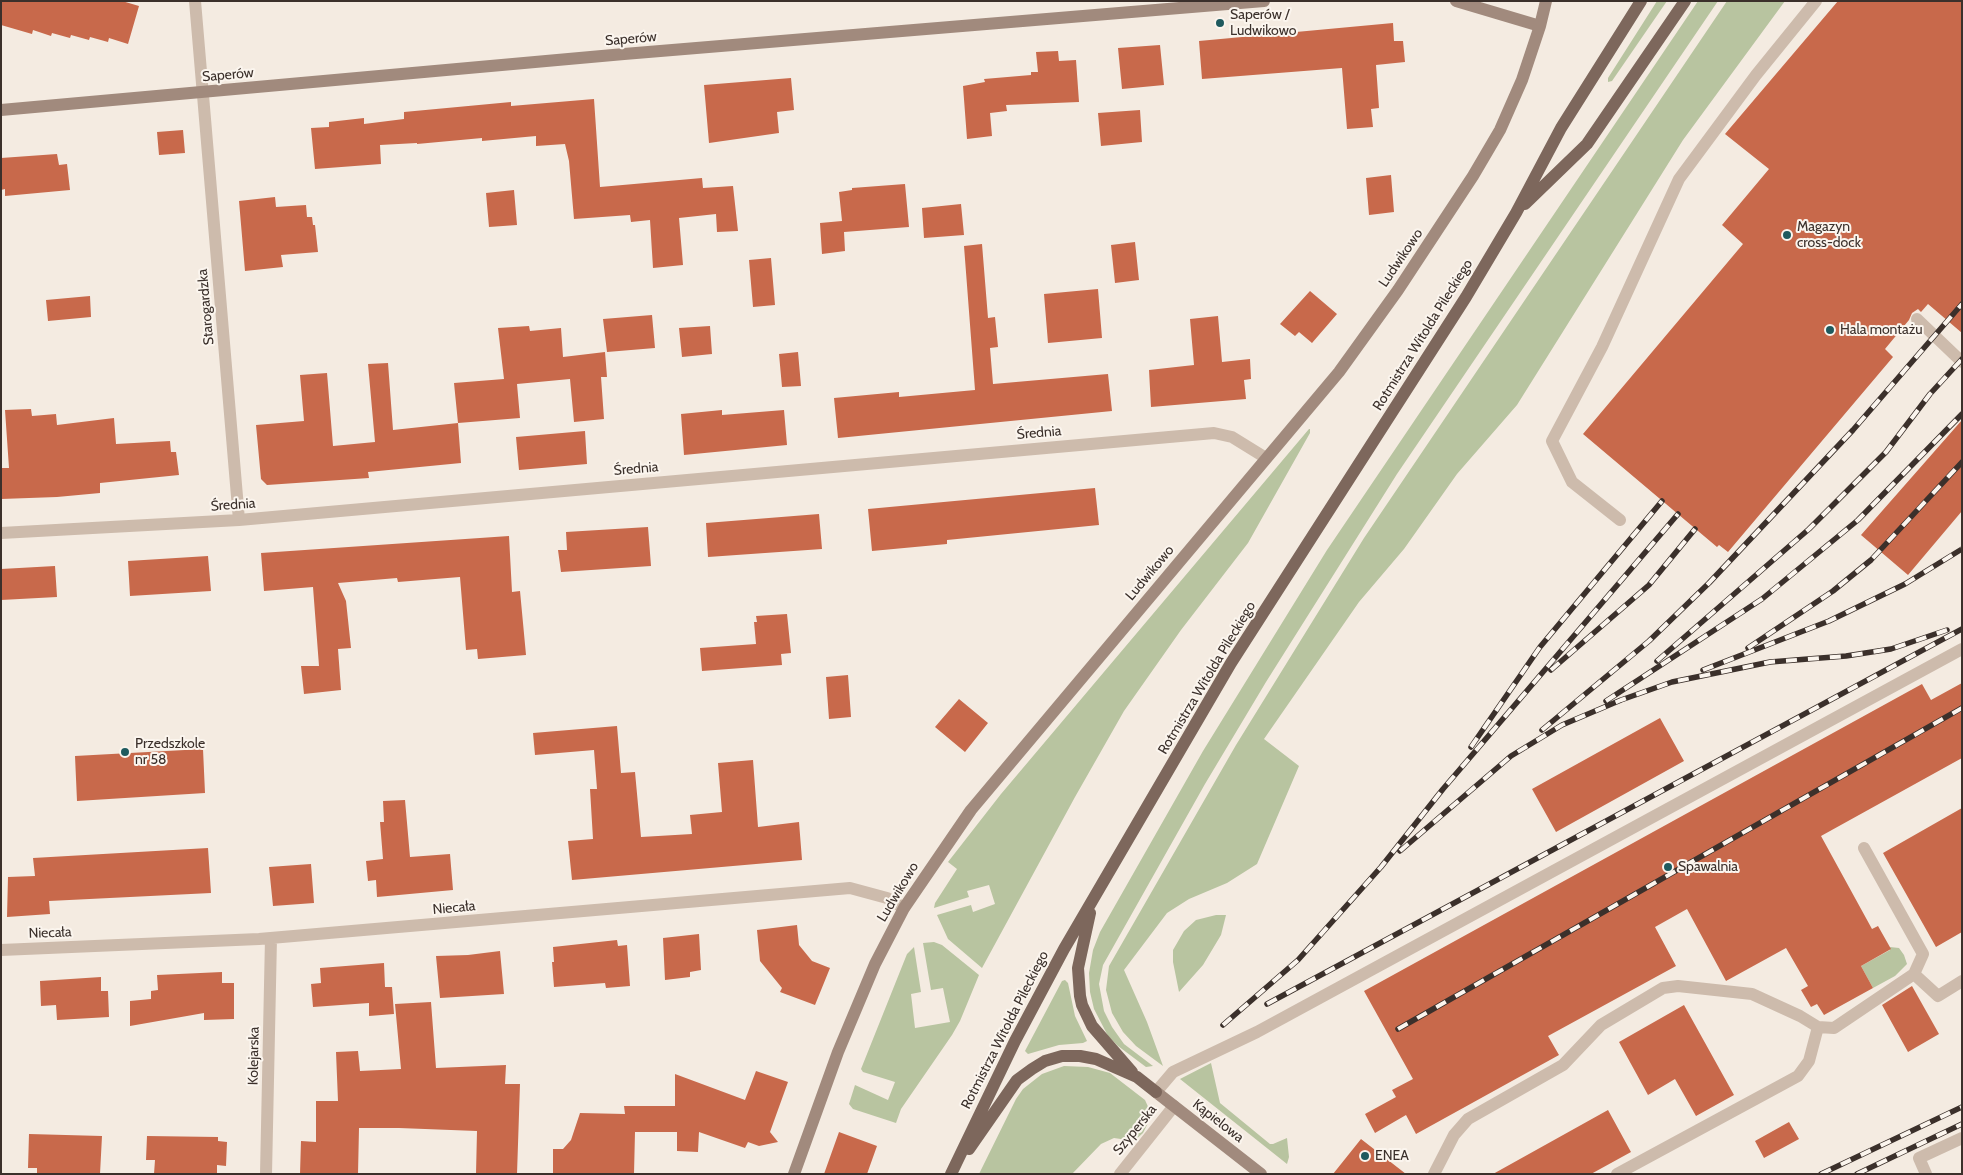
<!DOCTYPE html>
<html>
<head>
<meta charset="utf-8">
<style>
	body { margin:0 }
	#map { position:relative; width:1963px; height:1175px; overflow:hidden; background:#f4ebe1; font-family:Cabin,sans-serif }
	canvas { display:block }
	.frame { position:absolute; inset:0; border:2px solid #3b302b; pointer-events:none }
</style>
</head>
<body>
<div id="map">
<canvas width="1963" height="1175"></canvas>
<div class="frame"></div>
</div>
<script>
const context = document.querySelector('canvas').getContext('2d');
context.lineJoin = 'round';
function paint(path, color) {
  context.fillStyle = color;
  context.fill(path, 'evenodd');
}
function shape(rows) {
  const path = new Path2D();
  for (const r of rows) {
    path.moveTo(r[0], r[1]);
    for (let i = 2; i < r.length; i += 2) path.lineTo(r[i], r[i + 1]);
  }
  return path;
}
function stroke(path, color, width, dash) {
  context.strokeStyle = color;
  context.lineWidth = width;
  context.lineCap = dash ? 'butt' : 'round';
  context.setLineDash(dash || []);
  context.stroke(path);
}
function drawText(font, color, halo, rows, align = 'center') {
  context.font = font + ' Cabin,sans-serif';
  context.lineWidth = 4;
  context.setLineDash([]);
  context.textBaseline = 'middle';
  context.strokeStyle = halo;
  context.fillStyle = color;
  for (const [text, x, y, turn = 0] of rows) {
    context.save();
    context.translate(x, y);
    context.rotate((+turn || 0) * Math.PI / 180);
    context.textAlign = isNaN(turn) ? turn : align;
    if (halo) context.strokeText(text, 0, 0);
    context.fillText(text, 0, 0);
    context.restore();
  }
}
const green = shape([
	[1657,1,1667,1,1612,81,1608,82,1608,78],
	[1698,1,1718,1,1397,474,1266,682,1205,784,1103,965,1099,984,1104,1011,1112,1027,1124,1044,1153,1066,1146,1067,1118,1046,1108,1036,1094,1009,1090,992,1089,973,1093,950,1100,932,1203,751,1327,550],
	[1727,1,1785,1,1683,140,1517,405,1457,474,1404,549,1359,602,1264,739,1299,766,1257,864,1227,883,1189,899,1167,913,1124,970,1147,1022,1163,1066,1136,1046,1123,1032,1112,1013,1106,990,1109,966,1236,745,1364,538],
	[1309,429,1310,429,1310,433,1248,543,1181,630,1124,711,1075,797,982,968,948,939,937,915,971,905,973,912,995,904,989,885,967,891,969,897,934,908,935,903,957,869,948,862,1001,794],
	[1216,915,1226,915,1221,935,1203,965,1179,992,1173,962,1173,950,1184,931,1196,920],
	[934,942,942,945,979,975,960,1021,952,1035,901,1109,896,1123,853,1109,849,1104,855,1085,888,1100,895,1082,863,1072,861,1069,907,954,914,947,921,992,911,994,915,1028,950,1022,943,988,931,990,923,943],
	[1890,947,1899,948,1904,955,1907,964,1895,976,1873,988,1861,966,1890,950],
	[1065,980,1068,983,1075,1016,1087,1041,1083,1043,1059,1045,1028,1054,1025,1051,1026,1049,1062,981],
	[1211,1063,1220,1103,1270,1144,1273,1144,1287,1138,1289,1157,1287,1164,1180,1079],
	[1064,1066,1088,1067,1110,1073,1145,1100,1150,1111,1149,1121,1143,1133,1134,1141,1114,1138,1101,1144,1072,1174,979,1174,1016,1099,1023,1089,1042,1074]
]);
const building = shape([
	[1,1,122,1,139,6,128,44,109,38,108,42,90,37,89,40,71,35,70,38,52,33,51,36,33,30,32,34,1,25],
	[1838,1,1962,1,1962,333,1928,304,1921,312,1918,309,1912,313,1909,320,1885,349,1893,357,1728,552,1719,545,1717,547,1583,434,1743,244,1722,225,1769,169,1725,134],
	[1393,23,1394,41,1403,41,1405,62,1376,65,1379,108,1371,109,1373,127,1347,129,1342,68,1202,79,1199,41],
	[1160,45,1164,85,1122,89,1118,48],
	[1058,51,1059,61,1076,60,1079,102,1006,105,1007,111,990,113,992,136,967,139,963,86,985,82,984,79,1031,75,1031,72,1038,72,1036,52],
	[791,78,794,110,777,112,779,133,709,143,704,85],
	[594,99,600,187,702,178,703,188,733,186,738,231,717,232,716,214,679,218,683,265,653,268,650,220,631,222,630,215,574,219,569,161,565,144,536,146,536,136,482,141,482,138,417,144,417,143,380,145,381,164,315,169,311,128,329,127,329,122,364,118,364,124,404,119,404,112,511,102,511,106],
	[1140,110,1142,142,1101,146,1098,113],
	[183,130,185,153,159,155,157,132],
	[57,154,59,165,67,164,70,190,5,196,5,189,1,190,1,158],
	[1391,175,1394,212,1369,215,1366,178],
	[905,184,909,227,844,232,845,251,822,254,820,223,842,221,839,192,852,190,852,188],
	[514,190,517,225,489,227,486,193],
	[275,197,276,207,306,205,307,217,312,217,313,225,315,225,318,252,281,255,283,267,245,271,239,201],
	[961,204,964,235,924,238,922,208],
	[1135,242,1139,280,1115,283,1111,245],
	[982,244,988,318,995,317,998,347,990,348,993,384,1108,374,1112,411,838,438,834,398,899,392,899,397,975,390,964,246],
	[771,258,775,305,753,307,749,260],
	[1098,289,1102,338,1048,343,1044,294],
	[1310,291,1337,314,1312,343,1299,332,1295,336,1280,324],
	[90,296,91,317,48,321,46,300],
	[652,315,655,348,607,352,603,319],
	[1218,316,1222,362,1250,359,1251,379,1244,380,1246,399,1151,407,1149,370,1194,365,1190,319],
	[529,326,530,331,561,328,563,357,605,352,607,377,601,377,604,419,574,422,570,379,517,384,520,418,458,423,454,383,504,379,498,328],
	[710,326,712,354,682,357,679,328],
	[798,352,801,386,782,387,779,354],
	[388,363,393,430,458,423,461,463,368,472,369,478,267,485,261,479,256,425,304,421,300,375,327,373,333,446,375,442,368,364],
	[31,409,32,416,56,414,57,425,114,418,116,444,170,441,171,452,176,452,179,475,100,483,100,493,57,497,1,499,1,468,9,468,5,410],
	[722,410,722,415,784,410,787,445,684,455,681,414],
	[1962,420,1962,511,1908,575,1861,535],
	[585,431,587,464,519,470,516,437],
	[1095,488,1099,525,947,540,947,544,872,551,868,509],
	[819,514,822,549,708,557,706,523],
	[648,527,651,566,561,572,558,550,567,550,566,532],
	[509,536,512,592,520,591,526,655,478,659,477,649,466,650,460,577,398,582,397,578,338,583,346,601,351,648,338,649,341,690,304,694,301,666,319,666,313,587,264,591,261,553],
	[208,556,211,591,130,596,128,561],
	[55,566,57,597,1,600,1,569],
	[787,614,791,653,781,654,782,665,702,671,700,648,756,644,754,622,757,622,756,616],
	[848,675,851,717,829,719,826,677],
	[1962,683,1962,758,1821,836,1872,929,1878,926,1891,949,1861,966,1873,988,1824,1015,1817,1004,1811,1007,1801,990,1808,986,1786,948,1726,981,1687,909,1655,927,1676,966,1548,1036,1559,1055,1416,1134,1406,1115,1375,1133,1365,1114,1396,1097,1392,1090,1413,1079,1364,991,1922,684,1931,700],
	[959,699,988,723,965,752,935,727],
	[1660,718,1684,761,1556,832,1532,789],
	[617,726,621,773,635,772,641,837,692,834,690,815,722,812,718,763,753,760,758,827,799,822,802,860,572,880,568,841,593,839,590,789,597,789,594,750,535,755,533,733],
	[203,749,205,793,77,801,75,756],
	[405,800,410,857,450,854,453,890,377,897,376,880,368,881,366,861,383,859,380,822,384,822,383,801],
	[1962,808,1962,932,1936,947,1883,853],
	[208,848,211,893,49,901,50,914,7,917,8,877,35,876,33,858],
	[311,864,314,903,273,906,269,867],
	[797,925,799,945,812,961,830,968,815,1005,780,992,782,988,760,961,757,930],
	[699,934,701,970,690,972,690,977,665,980,663,938],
	[617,940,618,946,627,945,630,986,606,988,605,983,554,987,552,962,554,962,553,947],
	[500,951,504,994,440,998,436,956,468,955],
	[384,963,385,987,392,987,394,1014,369,1016,369,1003,313,1007,311,984,321,983,320,968],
	[222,972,222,983,234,983,234,1019,204,1020,204,1013,130,1026,130,1001,151,999,151,991,158,990,157,975],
	[101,977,101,991,108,991,109,1017,57,1020,56,1005,41,1006,40,981],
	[1912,986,1939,1034,1908,1052,1882,1005],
	[431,1002,436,1068,506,1065,505,1084,520,1084,517,1174,476,1174,477,1131,399,1128,359,1128,358,1174,300,1174,301,1141,316,1142,316,1101,338,1101,336,1052,358,1051,360,1071,401,1069,395,1004],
	[1684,1005,1734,1095,1696,1116,1675,1079,1648,1095,1619,1042],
	[756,1071,788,1082,770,1132,778,1142,759,1146,748,1142,745,1148,699,1132,698,1152,677,1151,677,1132,635,1132,634,1174,553,1174,553,1149,563,1149,571,1140,580,1113,625,1114,624,1106,675,1106,675,1074,745,1100],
	[1608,1110,1631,1152,1591,1174,1493,1174],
	[1789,1122,1799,1139,1764,1158,1755,1141],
	[839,1132,877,1146,867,1174,824,1174],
	[29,1134,102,1136,100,1174,37,1174,37,1168,28,1168],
	[147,1136,218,1137,218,1141,227,1142,226,1166,217,1165,217,1174,154,1174,155,1160,146,1160],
	[1361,1139,1406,1174,1333,1174]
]);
const lane = shape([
	[1917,319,1962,362],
	[1620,520,1572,482,1552,441,1602,347,1679,179,1756,75,1816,1],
	[1914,974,1938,996,1962,981],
	[1156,1092,1173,1072,1257,1032,1962,649],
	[1434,1174,1454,1135,1468,1119,1563,1065,1601,1025,1663,988,1678,986,1752,994,1800,1016,1818,1027,1834,1028,1914,974,1923,954,1864,848],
	[1617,1174,1798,1076,1809,1061,1818,1027],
	[1926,1174,1919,1158,1962,1138]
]);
const street = shape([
	[195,1,239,520],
	[1,533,239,520,1214,433,1232,437,1266,458],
	[1,950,259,939,850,888,887,898,904,908],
	[266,1174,271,938],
	[1120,1174,1174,1106]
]);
const secondary = shape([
	[1456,1,1540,26],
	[1,110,624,54,1264,1],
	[1156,1092,1261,1174],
	[794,1174,838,1052,875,964,904,908,971,810,1339,372,1398,290,1473,176,1500,130,1522,80,1540,26,1546,1]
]);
const primary = shape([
	[1525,204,1587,144,1685,1],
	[1090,913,1078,968,1080,996,1082,1005,1092,1026,1132,1072],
	[969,1149,1017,1080,1032,1069,1045,1061,1062,1056,1080,1056,1096,1059,1137,1077,1156,1092],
	[951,1174,1015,1041,1064,949,1231,663,1466,297,1516,213,1561,128,1641,1]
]);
const rail = shape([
	[1748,648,1833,591,1871,560,1962,462],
	[1657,661,1809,529,1886,452,1930,394,1962,359],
	[1551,670,1649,585,1695,529],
	[1703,670,1829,621,1905,584,1962,549],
	[1606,701,1762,599,1858,520,1962,414],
	[1542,730,1649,641,1709,583,1853,430,1962,304],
	[1471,747,1540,647,1662,501],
	[1400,851,1511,756,1562,725,1621,700,1672,682,1770,662,1846,656,1891,649,1947,630],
	[1267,1004,1962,629],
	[1223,1025,1298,960,1381,867,1443,789,1678,514],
	[1398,1029,1962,708],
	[1821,1174,1962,1107],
	[1857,1174,1962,1124]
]);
const markers = [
	[1220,23,5,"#1f5a5e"],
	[1787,235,5,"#1f5a5e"],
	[1830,330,5,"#1f5a5e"],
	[125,752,5,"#1f5a5e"],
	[1668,867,5,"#1f5a5e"],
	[1365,1156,5,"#1f5a5e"]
];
const poiNames = [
	["Saperów /",1230,15],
	["Ludwikowo",1230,31],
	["Magazyn",1797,227],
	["cross-dock",1797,243],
	["Hala montażu",1840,330],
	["Przedszkole",135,744],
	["nr 58",135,760],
	["Spawalnia",1678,867],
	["ENEA",1375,1156]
];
const streetNames = [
	["Saperów",631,39,-5],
	["Saperów",228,75,-5],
	["Ludwikowo",1401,258,-56],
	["Starogardzka",206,307,-95],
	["Rotmistrza Witolda Pileckiego",1423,335,-58],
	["Średnia",1039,433,-5],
	["Średnia",636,469,-5],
	["Średnia",233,505,-4],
	["Ludwikowo",1150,573,-50],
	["Rotmistrza Witolda Pileckiego",1207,678,-59],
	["Ludwikowo",898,892,-59],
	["Niecała",454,908,-5],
	["Niecała",50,933,-2],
	["Rotmistrza Witolda Pileckiego",1005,1030,-63],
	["Kolejarska",254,1056,-89],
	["Kąpielowa",1218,1121,38],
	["Szyperska",1135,1130,-51]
];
paint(green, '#b8c4a0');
paint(building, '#c8694b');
stroke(lane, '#cdbbac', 12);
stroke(street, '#cdbbac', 12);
stroke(secondary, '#a18a7d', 12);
stroke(primary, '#7d675c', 12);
stroke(rail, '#3b302b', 5.5);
stroke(rail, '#fbf5ee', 4, [11]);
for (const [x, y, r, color] of markers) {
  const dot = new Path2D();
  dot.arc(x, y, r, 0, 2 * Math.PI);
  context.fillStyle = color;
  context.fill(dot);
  stroke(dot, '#fbf5ee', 2);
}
drawText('14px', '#3b302b', '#fbf5ee', poiNames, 'left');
drawText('14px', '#3b302b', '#fbf5ee', streetNames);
</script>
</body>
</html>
